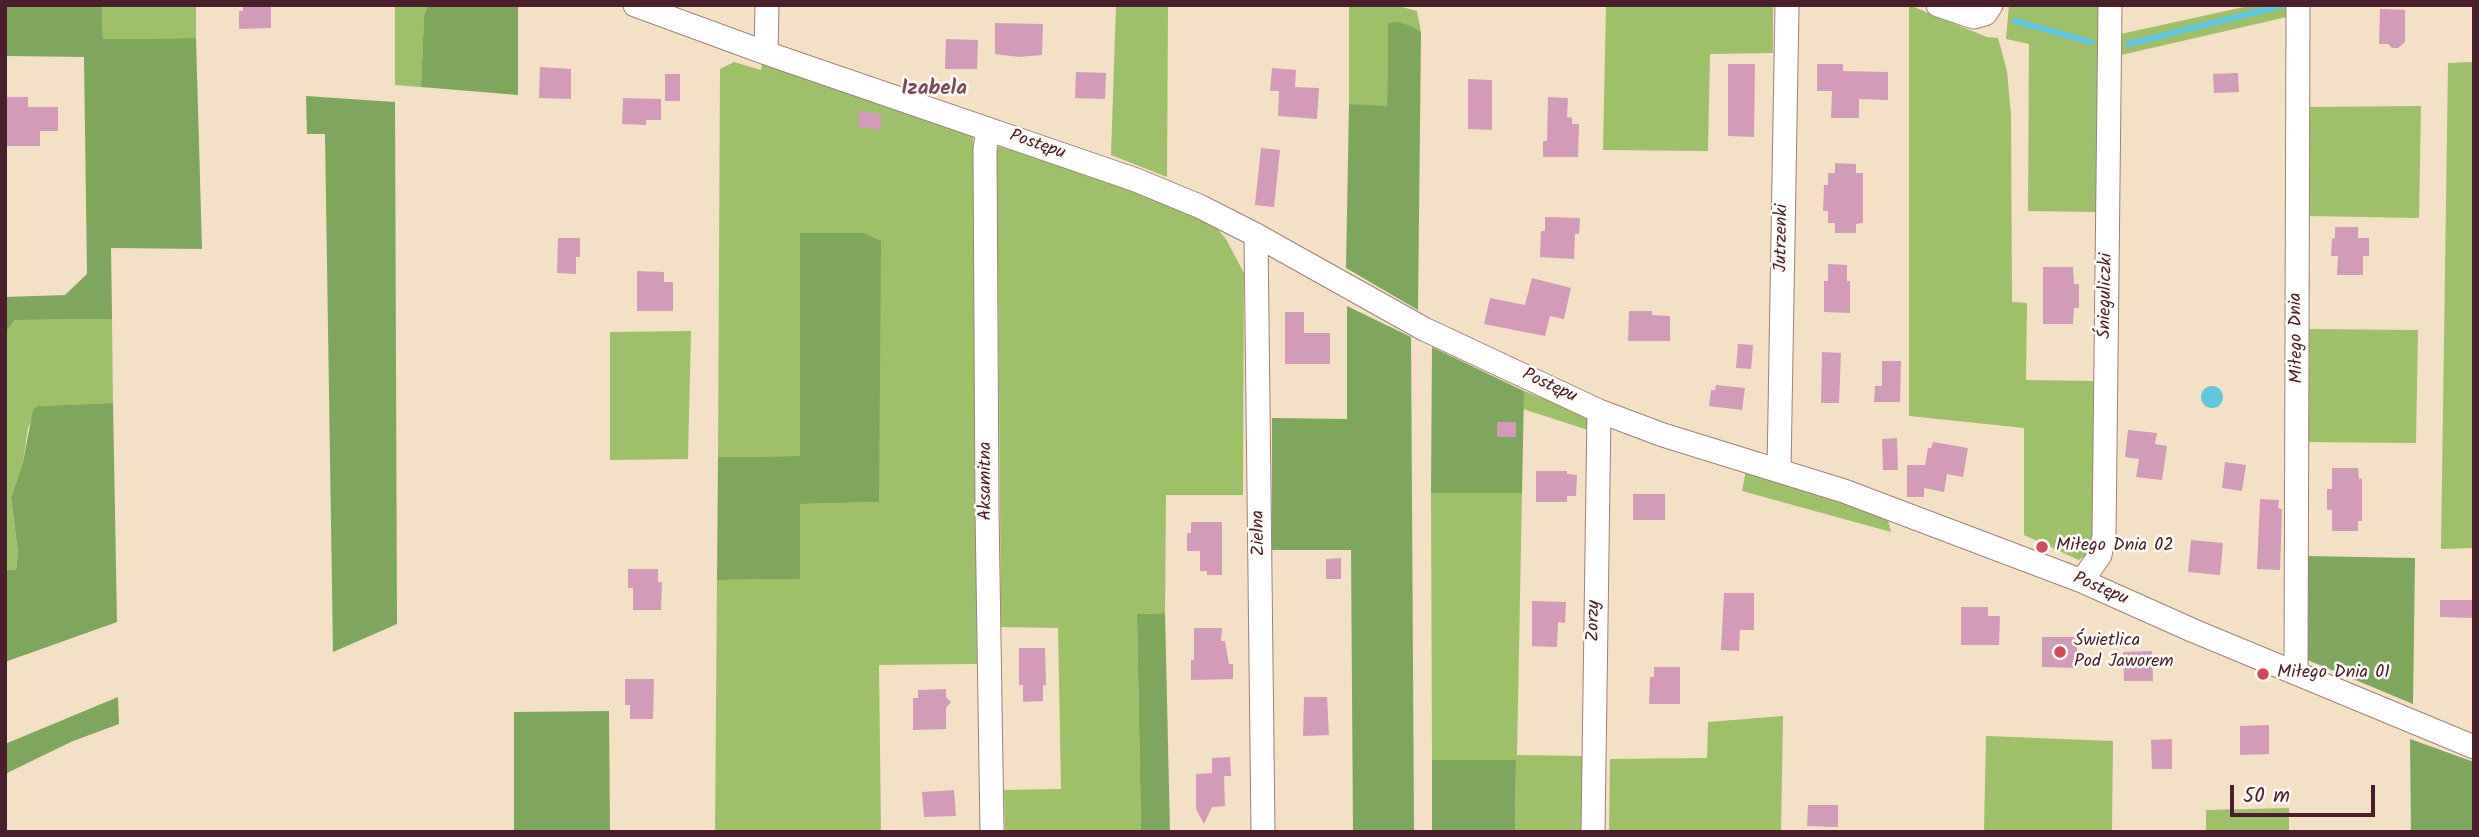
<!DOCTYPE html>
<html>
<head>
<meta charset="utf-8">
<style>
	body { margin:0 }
	#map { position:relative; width:2479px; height:837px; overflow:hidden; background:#f4e0c5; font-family:Kalam,sans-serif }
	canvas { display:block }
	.frame { position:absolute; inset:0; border:7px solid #4a1f2b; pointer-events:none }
	.scale { position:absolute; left:2230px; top:785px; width:145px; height:32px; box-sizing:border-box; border:4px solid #4a1f2b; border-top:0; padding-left:9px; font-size:21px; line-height:24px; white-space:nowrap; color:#4a1f2b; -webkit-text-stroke:5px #fdfcf7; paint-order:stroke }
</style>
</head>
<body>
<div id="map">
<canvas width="2479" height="837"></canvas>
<div class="frame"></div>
<div class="scale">50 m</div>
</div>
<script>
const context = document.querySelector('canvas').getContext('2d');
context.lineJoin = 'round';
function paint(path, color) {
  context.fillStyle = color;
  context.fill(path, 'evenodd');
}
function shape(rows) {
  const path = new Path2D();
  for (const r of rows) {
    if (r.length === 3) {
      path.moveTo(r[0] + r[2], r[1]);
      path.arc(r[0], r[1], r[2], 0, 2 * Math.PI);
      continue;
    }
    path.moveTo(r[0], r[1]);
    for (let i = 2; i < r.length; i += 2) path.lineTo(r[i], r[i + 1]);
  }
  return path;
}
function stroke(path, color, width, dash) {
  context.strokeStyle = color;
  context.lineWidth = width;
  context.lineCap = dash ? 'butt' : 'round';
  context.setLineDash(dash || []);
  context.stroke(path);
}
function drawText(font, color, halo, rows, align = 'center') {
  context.font = font + ' Kalam,sans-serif';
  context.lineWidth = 5;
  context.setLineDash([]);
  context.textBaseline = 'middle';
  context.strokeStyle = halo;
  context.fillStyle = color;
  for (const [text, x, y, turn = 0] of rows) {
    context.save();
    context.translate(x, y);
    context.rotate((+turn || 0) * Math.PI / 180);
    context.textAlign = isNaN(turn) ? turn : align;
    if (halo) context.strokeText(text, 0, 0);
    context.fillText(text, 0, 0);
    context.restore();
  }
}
const green = shape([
	[102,5,196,5,196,38,103,39],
	[395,5,428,5,424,17,421,87,395,85],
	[1116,5,1168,5,1167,177,1111,155],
	[1349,5,1394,5,1417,11,1421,32,1413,27,1388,23,1387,107,1349,104],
	[1606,5,1773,5,1773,53,1710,54,1708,151,1603,150],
	[1909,5,1987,37,1998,38,2007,71,2011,115,2012,302,2027,303,2026,380,2096,381,2094,549,2079,560,2024,535,2024,428,1909,416],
	[2009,5,2098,5,2097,212,2028,211,2029,44,2006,39],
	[2253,5,2291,5,2291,16,2117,56,2116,35],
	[763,60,973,136,977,664,879,665,881,832,715,832,717,580,799,579,800,504,879,502,800,233,800,456,718,457,720,69,734,62,761,70],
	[2474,62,2474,548,2441,549,2448,63],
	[2421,106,2419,218,2306,216,2308,107],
	[997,146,1113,181,1213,224,1226,239,1244,273,1243,495,1166,495,1165,613,1137,614,1141,832,1005,832,1004,790,1061,789,1058,628,1001,627],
	[112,319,113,403,38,406,28,428,23,462,11,497,18,552,16,570,5,570,5,333,15,320],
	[2306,329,2418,330,2416,443,2306,442],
	[691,331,688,459,610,460,610,332],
	[1524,391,1589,416,1588,430,1523,409],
	[1746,470,1887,516,1891,532,1742,491],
	[1431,493,1522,493,1517,755,1584,756,1583,832,1515,832,1516,760,1432,760],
	[1783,716,1781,832,1609,832,1610,759,1707,758,1708,722],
	[1986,736,2113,741,2112,832,1984,832],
	[2289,808,2289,832,2206,832,2206,810]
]);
const forest = shape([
	[5,5,102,5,103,39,196,38,202,249,111,248,112,319,15,320,5,333,5,297,65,295,87,274,84,57,5,56],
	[428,5,518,5,518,95,421,87,424,16],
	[1399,22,1413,27,1421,32,1418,310,1346,268,1349,104,1387,106,1388,23],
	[306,96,395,102,397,624,333,652,325,134,307,134],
	[800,233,863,233,881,241,879,502,800,504,800,579,717,580,718,457,800,456],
	[1347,306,1411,337,1414,832,1353,832,1351,550,1272,550,1272,418,1347,419],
	[1432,347,1524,391,1522,493,1431,493],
	[113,403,117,622,5,662,5,570,16,570,18,552,11,497,23,462,33,410,38,406],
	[2305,556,2415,558,2413,704,2303,658],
	[1165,613,1170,832,1141,832,1137,614],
	[118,697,119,724,73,741,5,774,5,744],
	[609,711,610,832,514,832,514,712],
	[2410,739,2474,762,2474,832,2411,832],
	[1432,760,1516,760,1515,832,1432,832]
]);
const water = shape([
	[2212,397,11]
]);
const stream = shape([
	[2015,21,2091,42],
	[2128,44,2285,5]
]);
const building = shape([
	[243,5,271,5,271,28,239,29,239,11,243,11],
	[2380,9,2405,10,2405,42,2398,48,2392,48,2388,44,2379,44],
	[995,23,1043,24,1042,55,1019,57,995,54],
	[946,39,978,40,977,69,945,69],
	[1728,64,1755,64,1754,137,1728,136],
	[1817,64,1843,64,1843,71,1888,72,1888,100,1859,99,1859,118,1831,118,1832,91,1817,91],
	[540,67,571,69,571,99,539,98],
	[1272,68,1296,70,1295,87,1319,88,1317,119,1278,116,1279,91,1270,91],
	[1076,72,1106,73,1105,99,1075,98],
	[2238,73,2239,92,2214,93,2213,74],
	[665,74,680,74,680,101,665,101],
	[1468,79,1492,80,1492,130,1468,129],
	[7,97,28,97,28,107,58,107,58,131,40,131,40,146,5,146],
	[1548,97,1568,98,1567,117,1572,118,1572,124,1579,124,1578,157,1543,157,1543,141,1547,141],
	[623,98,661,99,661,120,646,120,646,125,622,124],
	[859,111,882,114,880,130,858,127],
	[1261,148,1280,150,1274,207,1255,205],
	[1835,163,1856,164,1856,173,1863,173,1863,223,1856,224,1856,233,1835,233,1835,223,1828,223,1828,211,1823,211,1824,185,1828,185,1828,173,1835,173],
	[1545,217,1580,218,1579,234,1575,234,1574,259,1540,257,1541,231,1545,231],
	[2335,227,2358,227,2358,238,2369,238,2369,256,2363,256,2363,275,2337,275,2338,256,2331,256,2332,239,2335,238],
	[558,238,580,238,580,257,576,257,576,274,557,273],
	[1828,264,1847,265,1847,281,1850,281,1850,313,1824,312,1824,281,1828,281],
	[2043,267,2073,267,2074,284,2079,284,2079,308,2074,308,2073,324,2043,324],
	[637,271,664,272,664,282,673,282,673,311,637,311],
	[1532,278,1571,288,1564,319,1550,316,1545,336,1484,324,1490,298,1525,305],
	[1629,311,1652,311,1652,315,1670,316,1670,341,1628,341],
	[1285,312,1304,312,1304,333,1330,333,1330,364,1285,364],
	[1738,344,1753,345,1751,369,1736,368],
	[1822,352,1841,353,1839,403,1821,403],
	[1882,361,1901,361,1900,402,1874,402,1875,386,1882,386],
	[1716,385,1745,388,1742,410,1709,406,1711,390,1715,390],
	[1497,422,1516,422,1516,437,1497,437],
	[2128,430,2157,433,2155,444,2167,446,2162,480,2136,477,2139,459,2125,457],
	[1897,438,1898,470,1883,470,1882,439],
	[1933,442,1968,448,1963,477,1947,474,1944,492,1924,488,1924,497,1907,497,1907,465,1925,465,1928,448,1931,448],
	[2225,462,2246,465,2242,491,2222,488],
	[2332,468,2358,468,2359,479,2362,478,2362,521,2358,521,2358,531,2332,531,2332,510,2327,510,2327,489,2332,489],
	[1536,471,1567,471,1567,474,1577,475,1576,496,1567,496,1567,502,1536,502],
	[1633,494,1665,494,1665,520,1633,520],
	[2260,499,2279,500,2278,508,2282,509,2280,570,2257,569],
	[1191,522,1222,522,1222,575,1207,575,1207,571,1200,571,1200,551,1187,551,1187,533,1191,533],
	[2191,540,2223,543,2220,575,2188,572],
	[1341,558,1341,579,1326,579,1326,559],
	[628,569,658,569,658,582,662,582,661,610,633,610,633,588,628,588],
	[1724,593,1754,593,1754,630,1740,630,1739,651,1721,650],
	[2440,600,2474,600,2474,618,2440,617],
	[1532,601,1566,602,1565,623,1558,622,1557,647,1532,646],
	[1961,607,1988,607,1988,616,2000,616,1999,645,1961,645],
	[1194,628,1222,628,1221,641,1225,641,1229,664,1233,664,1233,679,1191,680,1191,660,1194,660],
	[2042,637,2077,637,2077,668,2042,667],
	[1019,648,1045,648,1046,685,1043,685,1043,701,1023,702,1023,685,1019,685],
	[2152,651,2153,681,2124,681,2123,652],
	[1654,667,1680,667,1680,704,1649,704,1650,677,1654,677],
	[625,679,654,679,653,719,630,719,630,705,625,705],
	[946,689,946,697,951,702,946,708,946,729,913,730,913,698,918,698,918,690],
	[1304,697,1327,697,1329,735,1303,736],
	[2269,725,2269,754,2240,755,2240,726],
	[2172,739,2172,769,2152,769,2151,740],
	[1230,757,1231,776,1224,776,1225,806,1212,807,1204,824,1196,809,1196,774,1212,773,1212,758],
	[954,790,956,816,924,817,922,792],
	[1808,805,1838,805,1838,827,1807,826]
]);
const street = shape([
	[635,5,766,53,1136,180,1199,206,1256,235,1424,329,1599,411,1663,435,1844,491,2082,581,2194,631,2474,747],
	[1938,5,1974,17,1985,14,1991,5],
	[766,53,767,5],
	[988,130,985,149,987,510,992,832],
	[1256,235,1263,832],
	[1779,470,1787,5],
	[2082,581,2100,555,2104,536,2110,5],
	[2296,672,2298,5],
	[1593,832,1599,411]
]);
const markers = [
	[2042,547,7,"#d1495b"],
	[2060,652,7,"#d1495b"],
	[2263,674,7,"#d1495b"]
];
const streetNames = [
	["Postępu",1037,146,19],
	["Jutrzenki",1783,238,-89],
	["Śnieguliczki",2107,296,-89],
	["Miłego Dnia",2298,338,-91],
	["Postępu",1549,387,25],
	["Aksamitna",987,481,-90],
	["Zielna",1260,533,-91],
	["Postępu",2100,590,23],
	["Zorzy",1595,621,-89]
];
const poiNames = [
	["Miłego Dnia 02",2056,547],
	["Świetlica",2074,642],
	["Pod Jaworem",2074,663],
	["Miłego Dnia 01",2277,674]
];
const quarterNames = [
	["Izabela",934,90]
];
paint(green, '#9ec069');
paint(forest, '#7ea65d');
paint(water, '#60c8dc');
stroke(stream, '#60c8dc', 6);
paint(building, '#d29bb8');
stroke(street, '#9f8078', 25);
stroke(street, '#fff', 23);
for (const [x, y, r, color] of markers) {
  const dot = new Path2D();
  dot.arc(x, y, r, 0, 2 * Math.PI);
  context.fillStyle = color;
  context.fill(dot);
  stroke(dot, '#fdfcf7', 2.5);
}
drawText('18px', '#4a1f2b', '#fdfcf7', streetNames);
drawText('18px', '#4a1f2b', '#fdfcf7', poiNames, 'left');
drawText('bold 21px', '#7a4a5c', '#fdfcf7', quarterNames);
</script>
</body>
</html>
